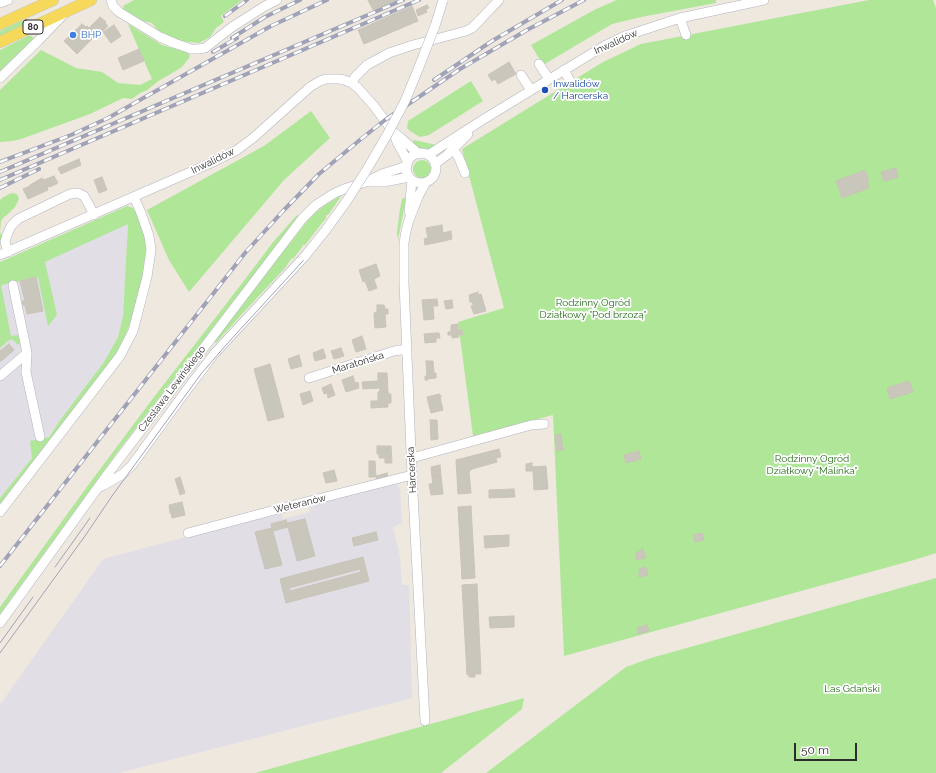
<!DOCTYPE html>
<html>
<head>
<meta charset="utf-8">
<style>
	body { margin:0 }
	#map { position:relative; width:936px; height:773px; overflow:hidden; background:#eee8de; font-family:Raleway,sans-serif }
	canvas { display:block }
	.scale { position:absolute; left:794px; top:743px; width:63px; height:18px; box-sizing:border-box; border:2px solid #2c2c2c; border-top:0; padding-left:5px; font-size:12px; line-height:14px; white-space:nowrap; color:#2c2c2c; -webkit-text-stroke:3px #fff; paint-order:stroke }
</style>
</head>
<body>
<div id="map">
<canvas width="936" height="773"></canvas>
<div class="scale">50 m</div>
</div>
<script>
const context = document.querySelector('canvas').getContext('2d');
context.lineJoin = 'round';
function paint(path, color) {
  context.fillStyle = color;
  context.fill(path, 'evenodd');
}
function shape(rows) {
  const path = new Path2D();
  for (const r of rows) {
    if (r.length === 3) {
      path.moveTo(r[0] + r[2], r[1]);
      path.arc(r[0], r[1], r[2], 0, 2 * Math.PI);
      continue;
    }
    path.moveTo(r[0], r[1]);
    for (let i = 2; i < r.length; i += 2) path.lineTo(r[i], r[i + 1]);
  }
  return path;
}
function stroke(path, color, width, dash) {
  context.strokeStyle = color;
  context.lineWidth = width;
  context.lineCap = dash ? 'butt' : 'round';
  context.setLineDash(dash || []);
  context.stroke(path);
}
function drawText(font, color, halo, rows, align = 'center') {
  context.font = font + ' Raleway,sans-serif';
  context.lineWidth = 3.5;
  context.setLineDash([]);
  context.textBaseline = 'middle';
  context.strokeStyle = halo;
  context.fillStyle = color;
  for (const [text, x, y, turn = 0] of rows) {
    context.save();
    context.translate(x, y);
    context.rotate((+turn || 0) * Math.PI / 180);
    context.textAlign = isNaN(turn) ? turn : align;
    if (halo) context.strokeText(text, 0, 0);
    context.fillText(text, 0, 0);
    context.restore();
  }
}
const industrial = shape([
	[128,223,123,316,118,337,104,362,32,458,0,498,0,348,8,341,0,283],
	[394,483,400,488,402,523,393,527,400,557,402,585,409,585,412,698,119,773,0,773,0,705,103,559,281,512,283,519,310,512,309,506]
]);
const green = shape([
	[134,0,242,0,221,16,224,22,216,28,210,37,199,43,179,41,160,33,152,23,138,20,124,10,123,6],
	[617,0,716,0,716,3,641,17,612,24,543,65,531,45,596,9],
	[869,0,933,0,936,8,936,553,914,560,564,656,553,415,473,436,458,322,504,308,462,149,603,62,641,44],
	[30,19,26,25,0,37,0,31,18,22],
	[128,24,162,45,186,52,190,55,189,58,182,67,174,72,160,80,147,90,140,93,132,99,123,98,90,114,21,139,12,141,0,142,0,90,41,50,76,68,102,72,118,83,140,85,152,79],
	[28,36,31,36,34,38,0,71,0,50],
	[471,81,483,101,429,135,420,137,410,131,407,128,408,121],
	[311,111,330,138,284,180,189,292,169,260,147,210,264,146],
	[414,140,436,145,427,150,422,150,419,149,412,143],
	[422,169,9],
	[11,193,17,194,19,199,15,207,8,214,4,217,1,221,0,232,3,238,0,245,0,200,2,198],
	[342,195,328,215,326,215,326,218,305,245,303,245,302,247,293,259,292,258,291,259,285,268,242,314,216,343,213,341,308,220,316,212,325,205],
	[404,198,406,198,398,240,397,232,400,209,402,199],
	[127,206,133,208,137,213,144,232,146,249,143,275,131,321,125,336,120,347,109,364,0,505,0,498,32,458,30,441,49,437,58,423,104,362,118,337,123,316,128,224,45,262,57,315,48,326,38,277,1,285,11,336,18,335,20,343,18,345,12,339,8,341,0,348,0,262],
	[297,215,298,216,249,282,234,300,119,450,0,614,0,607,89,484,154,397,216,317,246,278,274,241],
	[936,578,936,773,486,773,626,667,651,658],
	[524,698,522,709,441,773,255,773]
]);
const building = shape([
	[368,0,397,0,373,10,368,0],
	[427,5,429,8,426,9,427,12,418,16,416,10,427,5],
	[412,6,418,21,364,44,358,30,412,6],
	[100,17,106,22,105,23,108,26,97,36,89,28,100,17],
	[82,24,86,27,87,26,96,35,77,54,64,41,82,24],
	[114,25,121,36,111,43,103,32,114,25],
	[139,49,144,61,123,70,118,58,139,49],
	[509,62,516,74,498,84,495,79,492,81,488,75,509,62],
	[79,159,81,165,61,174,58,168,79,159],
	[896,168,898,177,884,181,881,172,896,168],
	[865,170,869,182,867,182,869,188,842,198,836,181,865,170],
	[54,176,58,183,50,187,49,186,48,187,45,181,46,179,54,176],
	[102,177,107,190,99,193,94,180,102,177],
	[42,178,42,180,45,179,48,187,47,187,48,190,28,199,23,189,30,186,30,185,42,178],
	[442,225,444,241,425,245,424,239,428,238,426,228,442,225],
	[451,231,452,239,444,241,443,233,451,231],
	[376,264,380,276,376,278,374,280,377,288,369,291,365,281,363,282,359,270,376,264],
	[36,277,43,311,27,314,25,305,23,305,22,301,25,301,20,281,36,277],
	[478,292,478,295,481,294,486,311,474,314,471,306,473,305,472,302,470,302,469,295,478,292],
	[437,299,438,306,433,306,434,319,424,320,422,300,437,299],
	[452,300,453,308,446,309,444,301,452,300],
	[377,305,384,305,385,309,388,309,388,314,385,314,386,327,375,328,374,313,377,312,377,305],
	[458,324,458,330,462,330,463,335,458,335,459,337,452,338,452,335,448,335,448,332,451,332,451,325,458,324],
	[436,333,439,333,440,338,436,338,436,342,425,343,424,334,436,333],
	[362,336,366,349,356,352,352,340,362,336],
	[9,344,14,350,0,362,0,351,9,344],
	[341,348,344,356,334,359,331,351,341,348],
	[323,349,326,358,315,361,313,353,323,349],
	[299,355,302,366,291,369,288,359,299,355],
	[426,361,433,361,434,373,436,373,436,378,427,379,428,380,425,380,425,376,427,376,426,361],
	[270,364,284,417,268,421,254,369,270,364],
	[378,373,387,373,388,392,380,392,380,388,363,389,362,382,378,381,378,373],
	[353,376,355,383,358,382,359,388,346,392,342,380,353,376],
	[909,381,913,392,890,399,887,388,909,381],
	[331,384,335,395,328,398,327,393,324,394,322,388,331,384],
	[310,391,313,401,303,405,300,394,310,391],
	[380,391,380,392,388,392,389,394,391,394,391,403,388,403,388,407,371,408,371,401,378,401,378,392,380,391],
	[439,394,440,396,441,395,441,397,440,397,443,410,431,413,427,397,439,394],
	[430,420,437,420,438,439,431,440,430,420],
	[561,434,563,450,557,451,555,435,561,434],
	[377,446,391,446,392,463,385,463,385,458,379,458,379,454,377,454,377,446],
	[499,449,501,457,496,458,497,462,472,469,469,472,471,493,458,494,456,460,499,449],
	[639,451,641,459,626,463,624,455,639,451],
	[369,461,375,461,376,477,369,477,369,461],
	[532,463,532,467,546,466,548,489,534,490,533,471,526,471,526,464,532,463],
	[440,465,441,476,432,477,431,467,440,465],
	[334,470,337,481,326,483,323,473,334,470],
	[387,473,388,478,377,481,376,476,387,473],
	[441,476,443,494,431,495,429,484,433,484,432,477,441,476],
	[180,477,185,493,180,495,175,479,180,477],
	[514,489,515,497,489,498,489,490,514,489],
	[182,502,185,515,172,518,171,513,170,513,169,505,182,502],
	[471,506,475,578,462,579,458,507,471,506],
	[305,519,315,556,297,561,287,523,305,519],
	[286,520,288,527,273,531,271,524,286,520],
	[272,528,282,565,265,569,255,532,272,528],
	[376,532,378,540,354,546,352,538,376,532],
	[702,533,704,540,695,542,693,535,702,533],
	[509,535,509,546,485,548,484,536,509,535],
	[643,549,646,558,636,560,636,558,637,558,636,553,640,551,640,550,643,549],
	[363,557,369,581,286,603,280,579,363,557],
	[646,567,648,575,639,577,638,575,640,574,639,569,646,567],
	[360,569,361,572,290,591,289,588,360,569],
	[477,584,481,674,475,674,475,677,469,677,469,674,467,675,462,585,477,584],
	[514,616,514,627,490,628,489,617,514,616],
	[647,625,649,631,638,634,637,628,647,625]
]);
const minor = shape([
	[111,0,113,6,119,12,160,37,174,43,191,49,197,49,205,48,232,27,265,6,277,0],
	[0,3,8,0],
	[680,18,686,35],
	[539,64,549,79],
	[564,70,570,81],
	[521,75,531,90],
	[0,78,39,40,66,12],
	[352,83,355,77,367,65,389,53,413,45,466,31,472,28,476,24,499,0],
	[394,133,401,138,419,154],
	[453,149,459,158,465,173],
	[421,168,15],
	[428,155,484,119,604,46,625,36,680,18,764,0],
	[435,164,447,155,468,134],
	[370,182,384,182,409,177],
	[409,212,412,180],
	[8,252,5,242,7,235,11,226,18,219,70,194,78,193,84,196,88,203,94,215],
	[0,255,211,163,237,150,253,138,310,87,320,81,326,79,339,79,344,80,352,83,358,88,374,106,394,133,397,142,408,162],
	[27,353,26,372,40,437],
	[0,376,27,353,13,285],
	[309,378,394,351,407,349],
	[412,458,531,425,544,424],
	[98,488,104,485,123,474,132,465,186,391,214,354,305,256],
	[0,512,120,356,133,331,147,277,151,250,149,236,141,213,134,197],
	[188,533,290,506,412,475],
	[0,623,107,475,302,219,316,205,333,194,344,189,366,182,382,174,407,166],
	[425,721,412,475,404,283,404,243,406,231,409,220,418,197,426,182]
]);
const major = shape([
	[0,24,53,0],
	[0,42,91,0]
]);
const tram = shape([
	[55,567,90,518],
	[0,643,33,597],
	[0,653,85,536,112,496,201,374,226,345,291,274,311,252,348,203,383,148,407,102,427,55,445,0]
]);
const rail = shape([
	[225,16,247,0],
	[232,38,265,17,300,0],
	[213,52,237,38],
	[434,80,492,41,562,0],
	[0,162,71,135,108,118,271,26,327,0],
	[0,172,403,0],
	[0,180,419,0],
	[0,188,39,169],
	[0,566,245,253,283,211,319,174,361,139,385,120,460,69,527,30,584,0]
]);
const minorBridge = shape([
	[305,256,325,231,346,202,366,171,387,135,405,101,417,72,435,26,443,0]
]);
const markers = [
	[73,35,4,"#3f7fe0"],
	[545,90,4,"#1a4fb4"]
];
const shields = [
	[33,27,20]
];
const shieldNames = [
	["80",33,27]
];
const shopNames = [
	["BHP",81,35]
];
const streetNames = [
	["Inwalidów",616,42,-24],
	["Inwalidów",213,161,-26],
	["Maratońska",358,363,-17],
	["Czesława Lewińskiego",172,389,-53],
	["Harcerska",412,470,-93],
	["Weteranów",300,504,-14]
];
const transitNames = [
	["Inwalidów",553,84],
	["/ Harcerska",553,96]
];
const parkNames = [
	["Rodzinny Ogród",593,303],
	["Działkowy \"Pod brzozą\"",593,315],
	["Rodzinny Ogród",812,459],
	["Działkowy \"Malinka\"",812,471],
	["Las Gdański",852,689]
];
paint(industrial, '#e1dee6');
paint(green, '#afe698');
paint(building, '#c9c6bc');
stroke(building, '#cac4b7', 1);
stroke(minor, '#b2b3c0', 10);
stroke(major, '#c8c8c8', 12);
stroke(minor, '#fff', 9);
stroke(major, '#f6d95a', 11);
stroke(tram, '#a0a2b7', 1);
stroke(rail, '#a0a2b7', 4);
stroke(rail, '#fff', 2.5, [8]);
stroke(minorBridge, '#b2b3c0', 10, []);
stroke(minorBridge, '#fff', 9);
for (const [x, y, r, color] of markers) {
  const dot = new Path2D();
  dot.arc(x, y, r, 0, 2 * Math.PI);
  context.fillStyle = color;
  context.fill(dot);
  stroke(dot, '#fff', 1.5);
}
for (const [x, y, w] of shields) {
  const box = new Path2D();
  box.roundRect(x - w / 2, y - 7, w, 14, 3);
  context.fillStyle = '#fff';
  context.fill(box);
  stroke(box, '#2c2c2c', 1);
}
drawText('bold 9px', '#2c2c2c', null, shieldNames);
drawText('10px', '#366cbe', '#fff', shopNames, 'left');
drawText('10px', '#2c2c2c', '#fff', streetNames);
drawText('10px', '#164399', '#fff', transitNames, 'left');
drawText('10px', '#256d17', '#fff', parkNames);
</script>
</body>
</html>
